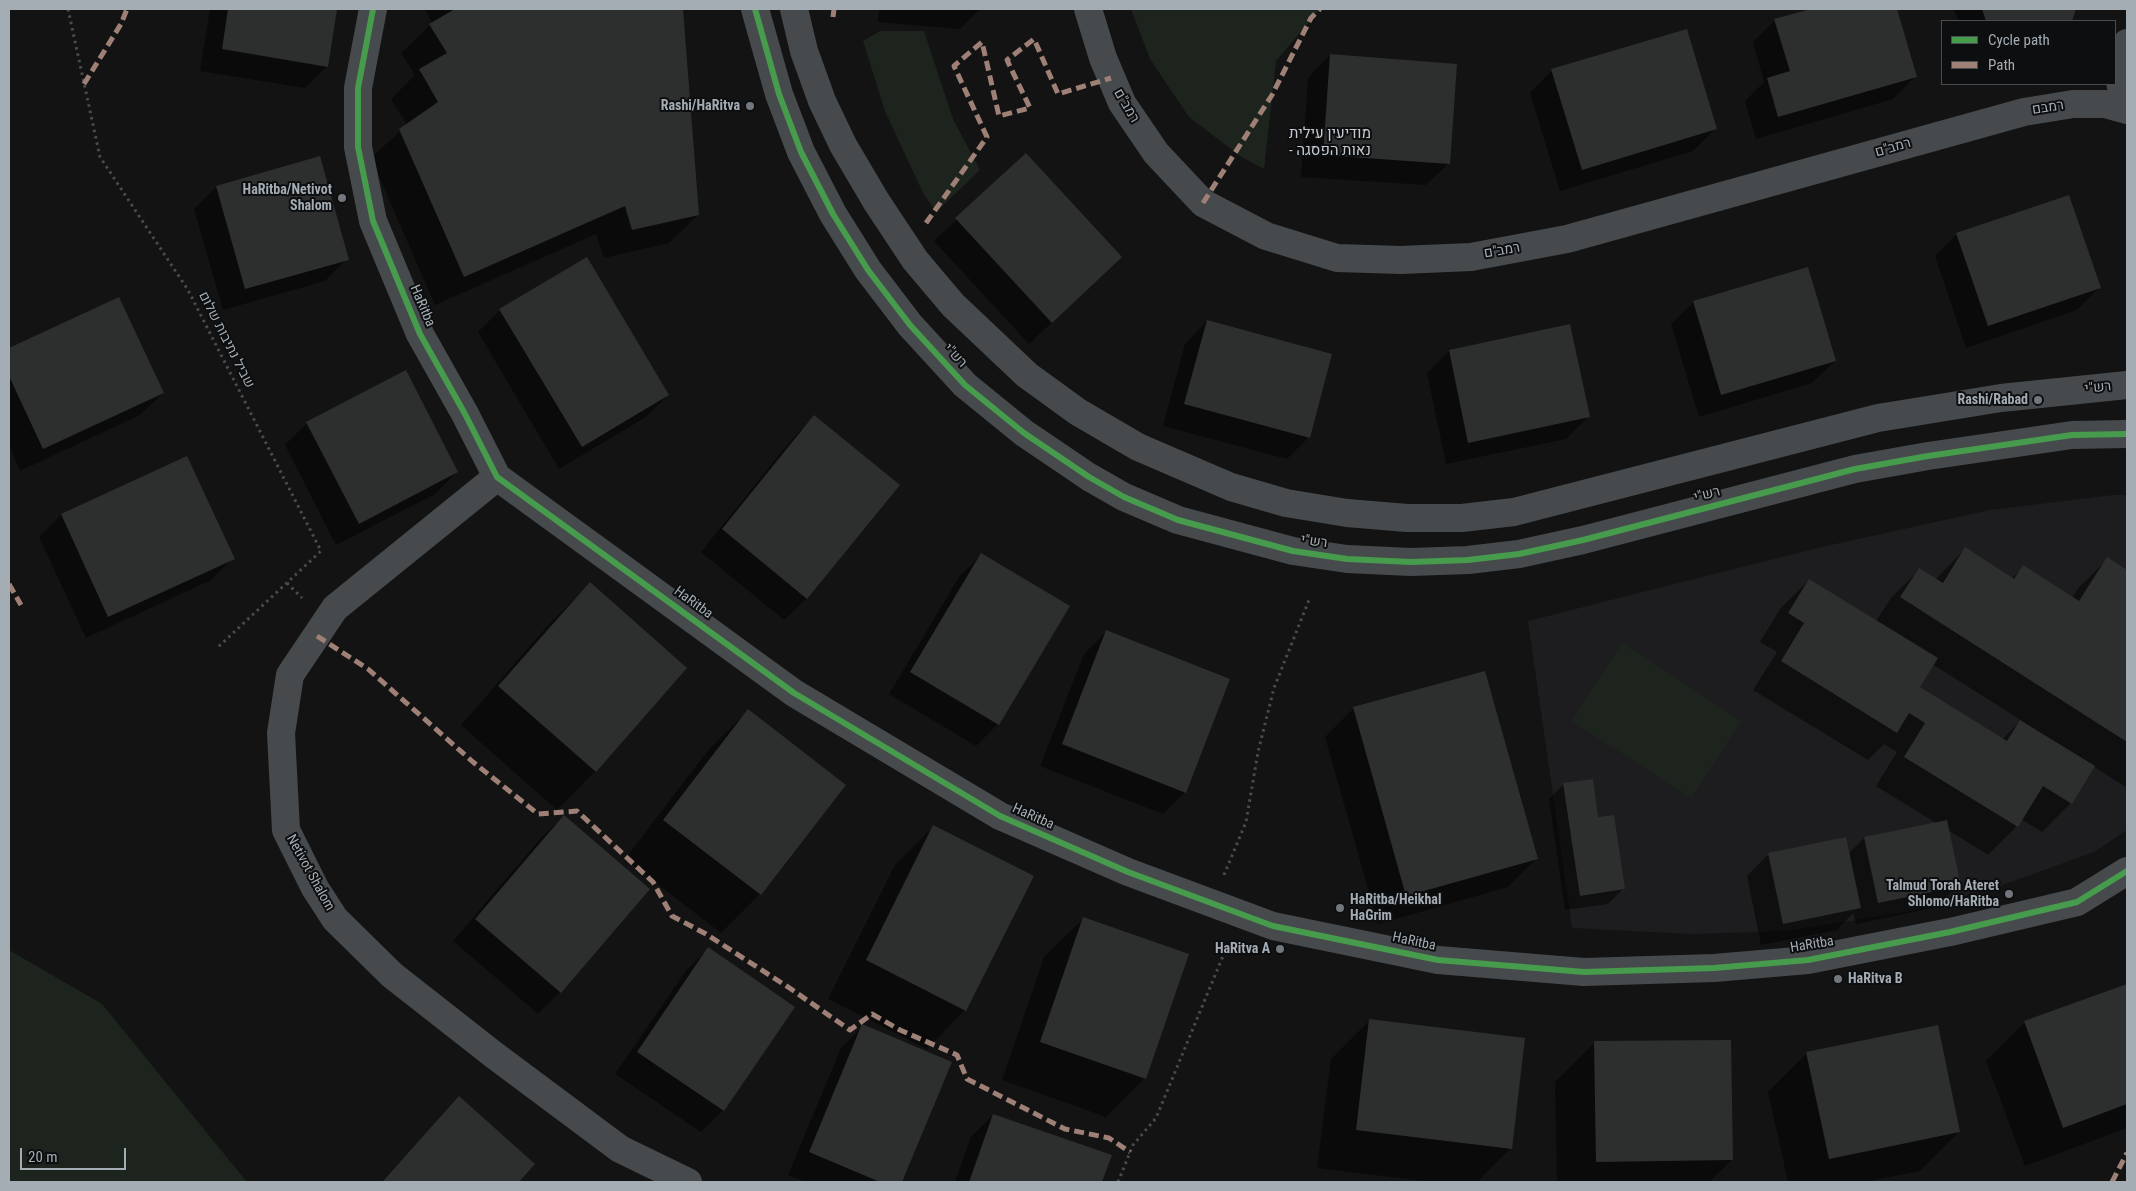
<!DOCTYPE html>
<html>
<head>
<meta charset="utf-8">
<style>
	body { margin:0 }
	#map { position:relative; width:2136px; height:1191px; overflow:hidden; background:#131313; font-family:"Roboto Condensed",sans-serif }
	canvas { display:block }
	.frame { position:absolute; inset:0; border:10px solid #a4adb4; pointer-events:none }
	.legend { position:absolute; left:1941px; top:20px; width:175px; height:65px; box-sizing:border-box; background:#0d0e0f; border:1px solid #494e51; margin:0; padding:6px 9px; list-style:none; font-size:15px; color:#a4adb4 }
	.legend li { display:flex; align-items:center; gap:10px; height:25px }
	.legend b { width:25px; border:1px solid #494e51 }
	.scale { position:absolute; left:20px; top:1148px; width:106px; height:22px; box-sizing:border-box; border:2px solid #a4adb4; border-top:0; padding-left:6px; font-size:15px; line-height:18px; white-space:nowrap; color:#a4adb4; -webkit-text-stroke:4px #0d0e0f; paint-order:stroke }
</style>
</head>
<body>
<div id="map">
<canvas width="2136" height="1191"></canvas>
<div class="frame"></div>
<ul class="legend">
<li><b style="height:6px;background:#469c4c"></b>Cycle path</li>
<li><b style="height:6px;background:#9e8076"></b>Path</li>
</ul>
<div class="scale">20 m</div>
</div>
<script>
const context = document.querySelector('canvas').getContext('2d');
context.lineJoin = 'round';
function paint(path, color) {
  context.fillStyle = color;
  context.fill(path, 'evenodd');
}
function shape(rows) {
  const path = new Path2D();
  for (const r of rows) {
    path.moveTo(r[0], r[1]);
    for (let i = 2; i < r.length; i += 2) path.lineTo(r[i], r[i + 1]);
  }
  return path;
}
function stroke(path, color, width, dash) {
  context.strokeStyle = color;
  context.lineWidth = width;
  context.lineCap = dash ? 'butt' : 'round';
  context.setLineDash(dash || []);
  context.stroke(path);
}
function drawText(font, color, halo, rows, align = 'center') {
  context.font = font + ' "Roboto Condensed",Heebo,sans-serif';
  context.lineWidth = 4;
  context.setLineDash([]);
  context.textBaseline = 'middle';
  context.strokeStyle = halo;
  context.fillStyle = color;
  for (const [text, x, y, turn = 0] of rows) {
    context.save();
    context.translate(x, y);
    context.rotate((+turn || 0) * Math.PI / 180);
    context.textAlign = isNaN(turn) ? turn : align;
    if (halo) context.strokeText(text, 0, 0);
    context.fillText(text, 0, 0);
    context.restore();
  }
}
const built = shape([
	[2113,495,2127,495,2127,830,2094,852,1997,887,1906,912,1788,931,1692,934,1572,928,1528,621,1813,549,1990,510]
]);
const green = shape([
	[1131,9,1320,9,1276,61,1264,169,1240,156,1189,117,1150,59],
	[880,31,924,31,953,119,980,170,936,212,923,193,885,111,863,41],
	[1622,643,1741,721,1691,798,1572,721],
	[9,950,102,1004,247,1182,9,1182]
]);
const shadow = shape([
	[210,9,336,9,327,66,305,88,200,71],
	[425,9,682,9,698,215,669,243,604,258,596,234,435,305,371,158,407,125,391,99,415,75,401,53,432,23],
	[879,9,980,9,960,29,878,22],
	[1815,9,1896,9,1915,77,1893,99,1756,139,1745,101,1764,82,1753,42,1775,20],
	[1954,9,2074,9,2071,21,1958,21],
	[1330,55,1449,163,1426,185,1301,177,1308,78],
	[1552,70,1715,129,1693,151,1560,191,1530,93],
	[1026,154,1098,279,1029,344,934,241],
	[216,187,347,259,325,281,223,310,194,209],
	[1957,234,2099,288,2077,310,1966,348,1935,256],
	[119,298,163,393,140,415,20,471,9,445,9,349],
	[1694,302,1835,361,1812,383,1699,417,1671,324],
	[500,310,668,395,646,417,559,469,478,332],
	[1207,321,1309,437,1287,459,1163,426,1185,344],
	[1449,351,1588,417,1566,439,1446,464,1427,373],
	[814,417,807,598,784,620,701,552,792,439],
	[307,423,457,472,435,494,336,545,285,445],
	[61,515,233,558,211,580,86,638,39,537],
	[1965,549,2011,579,2023,567,2072,598,2079,587,2108,559,2127,571,2127,788,2093,766,2071,803,2042,832,2021,819,2017,826,1988,855,1948,830,1959,885,1937,907,1856,924,1853,913,1837,930,1761,945,1747,876,1769,854,1848,854,1864,838,1936,823,1876,786,1897,752,1884,744,1868,760,1753,690,1777,652,1760,642,1780,609,1809,580,1876,621,1891,598,1919,570,1935,580],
	[1932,664,2021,720,2002,740,1918,688],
	[981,555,998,724,976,746,889,694,959,577],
	[590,584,595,771,557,810,461,725,551,622],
	[1106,632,1185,792,1163,814,1040,766,1084,654],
	[1354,708,1537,858,1508,887,1378,924,1325,737],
	[748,711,760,894,721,933,625,859,709,749],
	[1564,784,1597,819,1623,889,1608,904,1565,910,1549,799],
	[564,816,560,992,538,1014,453,941,541,838],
	[933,827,965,1010,927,1049,828,999,895,865],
	[1083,919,1145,1078,1106,1117,1002,1080,1044,957],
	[708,949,723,1110,701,1132,615,1074,686,971],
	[2127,985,2127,1128,2025,1166,1986,1061,2025,1022],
	[1370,1020,1511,1148,1477,1182,1432,1182,1317,1168,1331,1059],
	[863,1026,951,1063,901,1182,806,1182,788,1175,841,1048],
	[1594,1043,1732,1160,1709,1182,1557,1182,1555,1082],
	[1807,1053,1959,1132,1920,1171,1864,1182,1788,1182,1768,1092],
	[459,1097,534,1164,518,1182,381,1182],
	[993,1115,1110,1156,1101,1182,955,1182,971,1137]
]);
const building = shape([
	[228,9,337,9,328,67,222,49],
	[455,9,683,9,699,215,632,230,625,206,464,277,399,129,438,102,419,69,447,53,429,24],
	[1811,9,1897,9,1917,77,1778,117,1767,78,1790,71,1774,19],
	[1982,9,2076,9,2072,21,1986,21],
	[1687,29,1717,129,1582,170,1551,69],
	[1330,54,1457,64,1450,164,1323,155],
	[1026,153,1122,257,1052,323,955,218],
	[320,156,349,260,245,289,216,186],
	[2069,195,2101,288,1988,326,1956,233],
	[587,257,669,395,582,447,499,309],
	[1808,267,1836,361,1721,395,1693,301],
	[119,297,164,393,43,449,9,376,9,348],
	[1207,320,1332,354,1310,438,1184,404],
	[1570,324,1590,417,1468,443,1449,350],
	[406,370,458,472,359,524,306,422],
	[814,415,900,485,807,599,722,529],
	[187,456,235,559,108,617,61,514],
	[1965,547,2014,579,2023,565,2079,601,2107,557,2127,570,2127,742,1900,597,1919,568,1943,583],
	[981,553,1070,606,999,725,910,672],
	[1809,579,1938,658,1920,687,2007,741,2020,720,2095,766,2072,804,2043,786,2018,827,1904,757,1925,723,1909,713,1897,733,1781,661,1804,623,1788,613],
	[590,582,687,668,596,772,498,686],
	[1106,630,1230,679,1186,793,1062,744],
	[1485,671,1538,859,1406,896,1353,707],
	[748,709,846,785,761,895,663,820],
	[1593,779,1598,817,1614,815,1625,889,1580,896,1563,783],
	[564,815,650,889,561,993,475,919],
	[1947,820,1961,886,1878,903,1864,837],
	[933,825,1034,876,966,1011,866,960],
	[1846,837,1861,908,1783,924,1768,853],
	[1083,917,1189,954,1146,1079,1040,1042],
	[708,947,795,1007,724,1111,637,1052],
	[2127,984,2127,1104,2063,1128,2024,1021],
	[1369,1019,1525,1038,1512,1149,1356,1130],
	[862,1024,952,1062,902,1182,880,1182,809,1152],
	[1938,1025,1960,1132,1829,1159,1806,1052],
	[1731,1040,1733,1160,1596,1162,1594,1041],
	[459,1096,535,1164,519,1182,382,1182],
	[993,1114,1112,1155,1102,1182,969,1182]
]);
const path = shape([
	[68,9,100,157,188,290,321,551,217,648],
	[287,583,302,598],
	[1224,875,1246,822,1258,752,1274,688,1309,600],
	[1118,1182,1133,1145,1156,1118,1228,944]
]);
const minor = shape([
	[373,9,358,88,358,147,373,221,420,334,465,414,497,477,794,693,1000,816,1128,872,1273,926,1438,960,1584,972,1714,968,1808,960,1950,932,2077,902,2127,871],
	[755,9,779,94,801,152,833,214,868,270,910,325,965,385,1024,433,1089,477,1124,497,1178,520,1293,551,1347,559,1411,562,1468,560,1519,554,1583,540,1855,469,1928,456,2072,435,2127,434],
	[794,9,804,51,822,101,843,145,876,201,915,260,953,305,1027,375,1078,412,1138,447,1231,487,1286,503,1347,513,1407,518,1462,518,1514,512,1878,418,2001,398,2127,385],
	[1088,9,1103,58,1122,103,1156,153,1203,203,1266,236,1337,258,1401,260,1471,257,1567,239,2024,112,2073,104,2105,104,2127,110],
	[2127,43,2122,51,2118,69,2121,87,2127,100],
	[497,477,335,608,290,675,281,733,286,830,315,888,335,919,392,975,494,1055,620,1149,688,1182]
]);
const quiet = shape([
	[833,17,834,9],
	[84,84,121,24,127,9],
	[1203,203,1272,95,1311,18,1320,9],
	[926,223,987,137,954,66,982,42,999,116,1030,108,1007,60,1034,39,1058,94,1111,78],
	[9,584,21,605],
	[317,636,368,669,473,762,538,814,577,811,653,882,672,916,706,934,791,989,850,1030,872,1014,900,1030,957,1055,967,1079,1065,1129,1109,1138,1130,1152],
	[2112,1182,2127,1153]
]);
const cycleway = shape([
	[373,9,358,88,358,147,373,221,420,334,465,414,497,477,794,693,1000,816,1128,872,1273,926,1438,960,1584,972,1714,968,1808,960,1950,932,2077,902,2127,871],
	[755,9,779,94,801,152,833,214,868,270,910,325,965,385,1024,433,1089,477,1124,497,1178,520,1293,551,1347,559,1411,562,1468,560,1519,554,1583,540,1855,469,1928,456,2072,435,2127,434]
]);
const markers = [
	[750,106,5,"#71777c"],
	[342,198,5,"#71777c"],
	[2038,400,5,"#71777c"],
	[2009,894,5,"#71777c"],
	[1340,908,5,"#71777c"],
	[1280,949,5,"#71777c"],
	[1838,979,5,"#71777c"]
];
const poiNames = [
	["Rashi/HaRitva",740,106],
	["HaRitba/Netivot",332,190],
	["Shalom",332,206],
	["Rashi/Rabad",2028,400],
	["Talmud Torah Ateret",1999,886],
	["Shlomo/HaRitba",1999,902],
	["HaRitba/Heikhal",1350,900,"left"],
	["HaGrim",1350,916,"left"],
	["HaRitva A",1270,949],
	["HaRitva B",1848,979,"left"]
];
const streetNames = [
	["רמב\"ם",1126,106,60],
	["רמבם",2048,108,-9],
	["רמב\"ם",1893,148,-16],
	["רמב\"ם",1502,251,-10],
	["HaRitba",422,306,67],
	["שביל נתיבות שלום",226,340,63],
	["רש\"י",955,356,47],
	["רש\"י",2098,388,-6],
	["רש\"י",1707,495,-15],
	["רש\"י",1314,542,8],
	["HaRitba",693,603,36],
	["HaRitba",1033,817,24],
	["Netivot Shalom",310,873,61],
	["HaRitba",1414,942,12],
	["HaRitba",1812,945,-9]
];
const neighbourhoodNames = [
	["מודיעין עילית",1330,134],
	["- נאות הפסגה",1330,151]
];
paint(built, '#1d1d1f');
paint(green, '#1d241d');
paint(shadow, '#0007');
paint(building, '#2d2e2e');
stroke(path, '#494b4e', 3, [2.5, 4]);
stroke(minor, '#474a4c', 28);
stroke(quiet, '#9e8076', 5, [10, 5]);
stroke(cycleway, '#469c4c', 6);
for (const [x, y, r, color] of markers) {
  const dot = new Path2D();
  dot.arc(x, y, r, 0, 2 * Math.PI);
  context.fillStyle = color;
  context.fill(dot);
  stroke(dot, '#0d0e0f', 2);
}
drawText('bold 14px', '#a4adb4', '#0d0e0f', poiNames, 'right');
drawText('14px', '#a4adb4', '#0d0e0f', streetNames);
drawText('15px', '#c5cbd1', '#0d0e0f', neighbourhoodNames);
</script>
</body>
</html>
